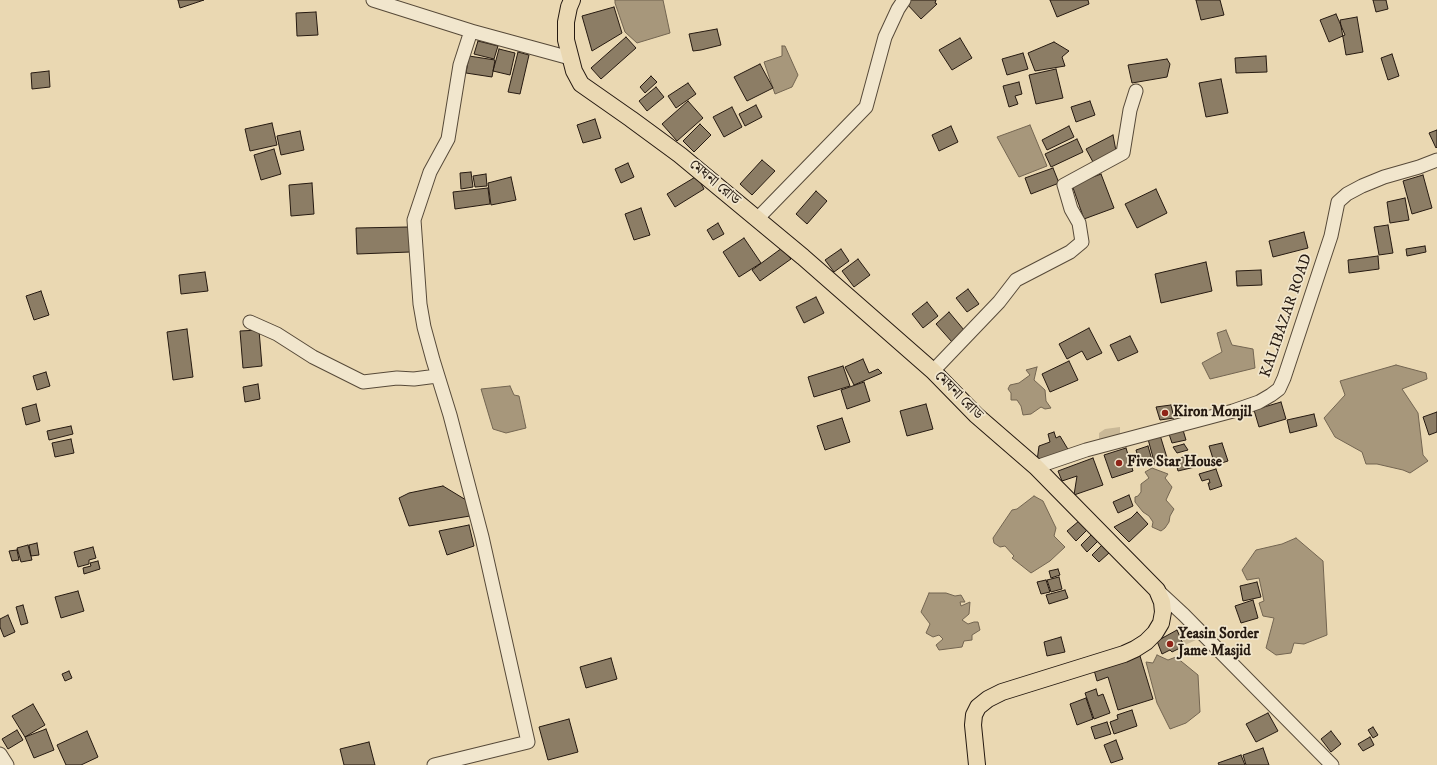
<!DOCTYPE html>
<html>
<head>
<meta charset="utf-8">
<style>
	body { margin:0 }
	canvas { display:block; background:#ead8b2 }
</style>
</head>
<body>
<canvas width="1437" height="765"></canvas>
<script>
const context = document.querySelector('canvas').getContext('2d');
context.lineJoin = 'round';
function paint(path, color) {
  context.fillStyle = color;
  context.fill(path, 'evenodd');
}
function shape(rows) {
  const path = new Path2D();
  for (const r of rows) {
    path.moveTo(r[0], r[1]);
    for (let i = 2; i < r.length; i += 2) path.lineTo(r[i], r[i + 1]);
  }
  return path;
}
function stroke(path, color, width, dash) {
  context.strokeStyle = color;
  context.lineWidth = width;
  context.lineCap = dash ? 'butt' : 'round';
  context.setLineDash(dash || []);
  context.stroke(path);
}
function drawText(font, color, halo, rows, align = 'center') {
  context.font = font + ' "IM FELL DW Pica","Noto Serif Bengali",serif';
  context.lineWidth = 3.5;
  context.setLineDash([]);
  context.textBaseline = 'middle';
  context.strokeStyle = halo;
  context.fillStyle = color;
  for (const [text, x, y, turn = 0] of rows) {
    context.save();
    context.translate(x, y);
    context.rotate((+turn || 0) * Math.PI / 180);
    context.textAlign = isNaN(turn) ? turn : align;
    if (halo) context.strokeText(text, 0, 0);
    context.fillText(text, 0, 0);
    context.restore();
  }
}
const green = shape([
	[1120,427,1120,436,1099,442,1099,433,1105,429],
	[1189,625,1196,640,1185,645,1178,629]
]);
const water = shape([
	[615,0,663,0,670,33,637,43,625,32,615,3,615,0],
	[782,46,785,46,798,75,792,87,775,94,764,62,782,56,782,46],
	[1030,125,1047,166,1019,177,997,137,1030,125],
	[1226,330,1232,345,1253,349,1255,368,1210,379,1202,363,1222,352,1217,333,1226,330],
	[1396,365,1426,373,1427,379,1402,389,1418,413,1423,455,1428,461,1410,473,1403,470,1377,464,1366,464,1362,452,1335,437,1324,418,1345,395,1340,381,1396,365],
	[1037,367,1034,380,1045,390,1046,401,1051,408,1045,409,1041,407,1031,414,1023,415,1021,406,1017,400,1011,400,1011,393,1008,389,1010,385,1019,383,1030,375,1026,370,1037,367],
	[510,386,514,395,519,396,526,428,506,433,493,429,481,389,510,386],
	[1152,468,1168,474,1165,478,1172,487,1166,500,1174,509,1170,516,1169,522,1165,528,1161,531,1152,527,1153,522,1149,516,1143,512,1135,502,1135,497,1138,496,1141,492,1141,484,1149,478,1145,472,1152,468],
	[1034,496,1043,501,1056,528,1054,536,1065,547,1050,561,1031,573,1012,558,1014,556,1005,546,1000,547,994,543,993,538,1012,510,1017,509,1034,496],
	[1296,538,1323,561,1327,635,1304,644,1294,643,1291,653,1276,655,1266,648,1274,618,1263,616,1259,603,1264,601,1259,578,1247,580,1242,570,1256,550,1282,544,1296,538],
	[929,593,946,593,955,596,961,595,965,602,960,602,961,606,970,602,969,614,962,620,968,624,974,622,978,622,980,630,972,635,972,640,964,641,962,647,939,650,936,645,943,639,939,635,933,637,926,633,930,624,921,612,929,593],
	[1157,655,1168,660,1176,657,1198,675,1200,712,1186,723,1170,729,1157,703,1146,662,1153,663,1157,655]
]);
const building = shape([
	[178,0,204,0,180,8,178,0],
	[909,0,936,0,935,3,937,4,921,19,906,3,909,0],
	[1050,0,1088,0,1089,4,1057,17,1050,0],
	[1196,0,1220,0,1224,15,1201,20,1196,0],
	[1373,0,1386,0,1388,9,1376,12,1373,0],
	[614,7,622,33,592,51,582,16,614,7],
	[316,12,318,35,297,36,296,13,316,12],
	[1336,14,1345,35,1329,42,1320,20,1336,14],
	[1357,17,1363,52,1346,55,1340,20,1357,17],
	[717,29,721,45,701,50,693,51,689,34,717,29],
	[626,37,636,48,601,79,591,68,626,37],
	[960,38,972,58,952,70,939,50,960,38],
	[478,41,498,46,494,59,474,54,478,41],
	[1054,42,1069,51,1062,57,1065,66,1035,71,1028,53,1054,42],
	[499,49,515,53,510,75,493,71,499,49],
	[518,52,529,55,520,94,508,92,518,52],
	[1023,53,1028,69,1007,75,1002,59,1023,53],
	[1392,54,1399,76,1388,80,1381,58,1392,54],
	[469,56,495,60,492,77,466,73,469,56],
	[1266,56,1267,72,1236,73,1235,58,1266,56],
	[1167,59,1170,64,1167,77,1132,83,1128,65,1167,59],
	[760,64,773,88,747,101,734,77,760,64],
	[1056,69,1063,98,1036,104,1029,75,1056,69],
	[49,71,50,87,32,89,31,73,49,71],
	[651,76,657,82,645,93,640,87,651,76],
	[1221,79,1228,113,1206,117,1199,83,1221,79],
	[1019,82,1022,94,1015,96,1018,104,1009,107,1003,86,1019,82],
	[688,83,696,94,676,108,668,96,688,83],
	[656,87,664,97,647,111,639,101,656,87],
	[688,101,703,118,677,141,662,124,688,101],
	[1090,101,1095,115,1076,122,1071,107,1090,101],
	[756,105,762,117,745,126,739,114,756,105],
	[732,107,742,127,724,137,713,117,732,107],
	[595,119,601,138,583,143,577,125,595,119],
	[272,123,277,145,250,151,245,129,272,123],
	[700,124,711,135,694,152,683,141,700,124],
	[951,126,958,142,939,151,932,135,951,126],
	[1069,126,1074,137,1047,150,1042,140,1069,126],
	[1437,130,1437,147,1436,148,1429,133,1437,130],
	[300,131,304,150,281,155,277,136,300,131],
	[1113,135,1116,151,1093,162,1086,149,1113,135],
	[1077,139,1083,152,1051,167,1045,154,1077,139],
	[274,149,281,174,261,180,254,155,274,149],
	[762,160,775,171,752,195,740,184,762,160],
	[628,163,634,177,621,183,615,169,628,163],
	[1053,168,1059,183,1031,194,1025,178,1053,168],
	[471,172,473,187,461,189,460,173,471,172],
	[486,174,487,186,475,187,473,176,486,174],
	[1101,174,1114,208,1084,219,1072,185,1101,174],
	[1423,175,1432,208,1412,214,1403,181,1423,175],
	[697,176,704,189,675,207,667,194,697,176],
	[511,177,516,200,491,205,488,183,511,177],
	[312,183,314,214,291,216,289,185,312,183],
	[488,188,490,204,455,209,453,192,488,188],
	[1156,189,1167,213,1137,228,1125,204,1156,189],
	[816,191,827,201,807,224,796,214,816,191],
	[1405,198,1409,220,1390,223,1387,202,1405,198],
	[641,208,650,235,634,240,625,214,641,208],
	[718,223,724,234,713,240,707,230,718,223],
	[1388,225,1393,253,1379,255,1374,227,1388,225],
	[409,227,410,252,357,254,356,228,409,227],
	[1304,232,1308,248,1273,257,1269,241,1304,232],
	[744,238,761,263,739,277,723,252,744,238],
	[1425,246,1426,252,1407,256,1406,249,1425,246],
	[782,248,791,259,760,281,752,270,782,248],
	[841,249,849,261,834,272,825,260,841,249],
	[1378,256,1379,269,1349,273,1348,260,1378,256],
	[858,259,870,275,854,287,842,271,858,259],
	[1206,262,1212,291,1161,303,1155,274,1206,262],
	[1261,270,1262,285,1237,286,1236,271,1261,270],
	[205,272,208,291,181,294,179,275,205,272],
	[968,289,979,304,967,312,956,298,968,289],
	[41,291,49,315,34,320,26,296,41,291],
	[816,297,824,313,804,323,796,307,816,297],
	[927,302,938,316,923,328,912,314,927,302],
	[949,312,964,330,952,342,936,324,949,312],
	[1089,328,1102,353,1087,360,1082,351,1067,359,1059,344,1089,328],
	[187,329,193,377,173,380,167,332,187,329],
	[259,330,262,366,243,368,240,331,259,330],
	[1130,336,1138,352,1118,361,1110,345,1130,336],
	[863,359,869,373,878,369,882,373,854,385,845,367,863,359],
	[1069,361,1078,380,1050,392,1042,374,1069,361],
	[843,366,850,386,814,397,808,377,843,366],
	[46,372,50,386,37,390,33,376,46,372],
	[864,382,870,401,847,409,841,390,864,382],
	[258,384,260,399,245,402,243,387,258,384],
	[1281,402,1286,419,1259,427,1254,410,1281,402],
	[36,404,40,421,26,425,22,408,36,404],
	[926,404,933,429,907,436,900,411,926,404],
	[1171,405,1174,418,1160,420,1156,407,1171,405],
	[1437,412,1437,432,1429,435,1423,417,1437,412],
	[1314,414,1317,426,1290,433,1287,420,1314,414],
	[842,418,850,442,825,450,817,426,842,418],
	[71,426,73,434,49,440,47,431,71,426],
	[1183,430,1186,440,1172,443,1169,434,1183,430],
	[1054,432,1056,438,1060,436,1069,451,1037,461,1039,446,1050,442,1048,434,1054,432],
	[1160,435,1168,461,1155,465,1148,439,1160,435],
	[71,439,74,453,55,457,52,443,71,439],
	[1222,443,1228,461,1215,465,1209,446,1222,443],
	[1184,444,1188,450,1177,453,1173,447,1184,444],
	[1148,446,1152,460,1140,464,1136,450,1148,446],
	[1126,448,1133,471,1112,478,1104,455,1126,448],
	[1192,455,1195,467,1178,471,1175,459,1192,455],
	[1093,458,1103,485,1074,495,1077,476,1062,481,1058,471,1093,458],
	[1216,469,1222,486,1210,490,1208,483,1210,483,1209,479,1202,481,1199,474,1216,469],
	[443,486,466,500,470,516,409,526,399,498,409,493,443,486],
	[1129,495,1133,506,1118,513,1113,502,1129,495],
	[1137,512,1148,524,1129,542,1114,527,1131,518,1137,512],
	[1079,521,1087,530,1076,541,1067,531,1079,521],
	[469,525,474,546,447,555,439,531,469,525],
	[1091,535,1098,541,1087,552,1081,545,1091,535],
	[37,543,39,555,31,556,29,545,37,543],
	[28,545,32,560,21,562,17,548,28,545],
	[1102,545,1109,553,1099,562,1092,555,1102,545],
	[93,547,96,558,89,560,89,564,78,567,74,552,93,547],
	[17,550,19,560,12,561,9,551,17,550],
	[98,561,100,569,84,574,83,568,91,566,90,563,98,561],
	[1058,569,1060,575,1051,578,1049,571,1058,569],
	[1059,577,1062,589,1051,592,1047,580,1059,577],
	[1046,580,1050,592,1041,594,1037,582,1046,580],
	[1257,582,1261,597,1243,601,1240,586,1257,582],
	[1065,590,1068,598,1049,604,1046,595,1065,590],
	[78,591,84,611,61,618,55,597,78,591],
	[1253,600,1258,618,1241,623,1235,606,1253,600],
	[23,605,28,623,21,625,16,607,23,605],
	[8,615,15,632,4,637,0,627,0,619,8,615],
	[1177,630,1184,646,1172,652,1170,650,1162,654,1157,641,1177,630],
	[1061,637,1065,652,1047,656,1044,642,1061,637],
	[1140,656,1153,699,1118,710,1108,677,1097,681,1094,670,1140,656],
	[611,658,617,679,586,688,580,667,611,658],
	[69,671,72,678,65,681,62,674,69,671],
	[1096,689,1098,696,1103,694,1110,713,1094,719,1085,693,1096,689],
	[1086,698,1093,719,1077,725,1070,704,1086,698],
	[33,704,45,725,25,737,12,716,33,704],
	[1132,710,1137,726,1114,734,1110,722,1118,719,1117,715,1132,710],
	[1268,713,1278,731,1256,742,1246,724,1268,713],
	[569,719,578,752,548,760,539,727,569,719],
	[1107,722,1111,734,1095,739,1091,727,1107,722],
	[1373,727,1378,735,1373,738,1368,730,1373,727],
	[46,729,54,750,34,758,25,737,46,729],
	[17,730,23,740,8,749,2,739,17,730],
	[87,731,98,757,81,765,66,765,57,745,87,731],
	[1331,731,1341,744,1331,752,1321,739,1331,731],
	[1370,737,1374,745,1363,751,1358,744,1370,737],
	[1116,740,1123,759,1111,763,1104,745,1116,740],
	[369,742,375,765,344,765,340,749,369,742],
	[1263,748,1269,765,1246,765,1243,755,1263,748],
	[1241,755,1245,765,1219,765,1218,763,1241,755]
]);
const minor = shape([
	[373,0,471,31,570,58],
	[757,219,866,107,885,37,898,9,904,0],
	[250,322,277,334,313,357,363,382,397,378,414,379,437,376],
	[933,371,999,302,1016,280,1070,252,1082,242,1079,223,1071,209,1064,185,1123,153,1130,110,1136,91],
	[1036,467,1086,450,1233,411,1259,402,1271,395,1279,389,1284,378,1331,236,1338,202,1347,194,1362,186,1384,177,1419,167,1437,160],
	[1157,590,1184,615,1332,765],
	[0,754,7,765],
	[434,765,528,742,482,537,450,415,433,360,424,327,420,304,414,220,430,172,448,139,460,65,471,31]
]);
const major = shape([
	[572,0,569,7,566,22,566,40,574,71,581,84,631,119,680,155,803,257,933,371,976,415,1036,467,1157,590,1162,602,1163,612,1161,623,1155,633,1146,642,1135,649,1124,654,1002,692,988,699,978,707,974,715,973,725,977,765]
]);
const markers = [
	[1165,413,4,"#8f2418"],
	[1119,463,4,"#8f2418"],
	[1170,644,4,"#8f2418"]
];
const streetNames = [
	["মেঘনা রোড",714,183,40],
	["KALIBAZAR ROAD",1287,316,-71],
	["মেঘনা রোড",958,396,45]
];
const poiNames = [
	["Kiron Monjil",1173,413],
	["Five Star House",1127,463],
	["Yeasin Sorder",1178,635],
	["Jame Masjid",1178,652]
];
paint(green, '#c9b897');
paint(water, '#a7977b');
stroke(water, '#736551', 1);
paint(building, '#8c7d65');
stroke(building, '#261a11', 1);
stroke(minor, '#574a39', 15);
stroke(major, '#261a11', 18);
stroke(minor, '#f1e6cd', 13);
stroke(major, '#ead8b2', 16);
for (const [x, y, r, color] of markers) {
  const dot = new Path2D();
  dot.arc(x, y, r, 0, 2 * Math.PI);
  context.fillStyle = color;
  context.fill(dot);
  stroke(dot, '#f1e6cd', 1.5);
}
drawText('15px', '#261a11', '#f1e6cd', streetNames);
drawText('bold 15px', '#261a11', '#f1e6cd', poiNames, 'left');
</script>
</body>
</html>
